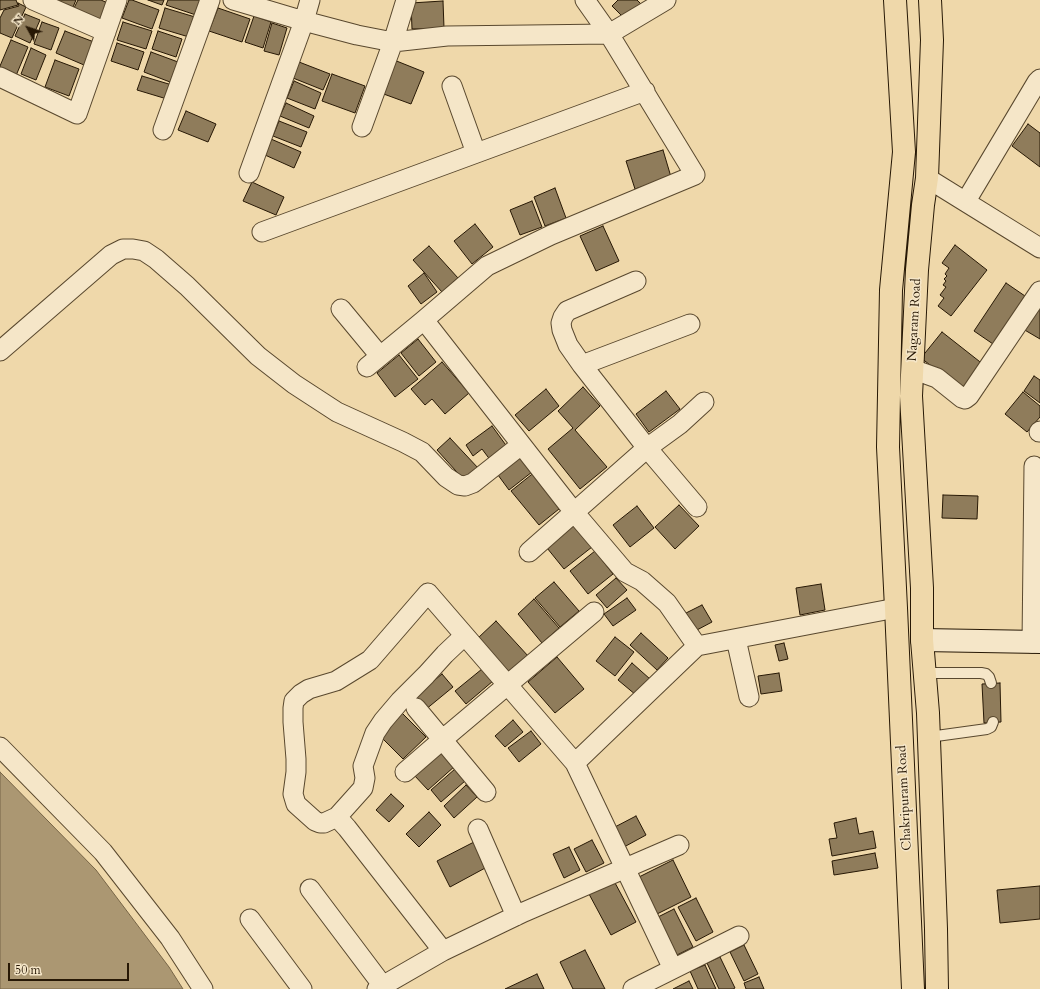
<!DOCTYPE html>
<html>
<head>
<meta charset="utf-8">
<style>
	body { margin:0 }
	#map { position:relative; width:1040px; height:989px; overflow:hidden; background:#efd8aa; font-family:Cardo,serif }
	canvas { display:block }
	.north { position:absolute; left:8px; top:8px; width:40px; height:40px; -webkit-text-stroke:3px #f5e6c8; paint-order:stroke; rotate:310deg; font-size:11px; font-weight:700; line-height:16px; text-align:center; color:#271805 }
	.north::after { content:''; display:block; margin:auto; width:14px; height:18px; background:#271805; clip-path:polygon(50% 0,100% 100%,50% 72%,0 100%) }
	.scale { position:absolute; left:8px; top:963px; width:121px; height:18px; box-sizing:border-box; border:2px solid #271805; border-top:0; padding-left:5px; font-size:12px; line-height:14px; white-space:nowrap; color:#271805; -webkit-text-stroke:3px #f5e6c8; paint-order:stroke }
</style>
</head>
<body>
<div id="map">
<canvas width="1040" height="989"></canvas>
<div class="north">N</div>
<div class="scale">50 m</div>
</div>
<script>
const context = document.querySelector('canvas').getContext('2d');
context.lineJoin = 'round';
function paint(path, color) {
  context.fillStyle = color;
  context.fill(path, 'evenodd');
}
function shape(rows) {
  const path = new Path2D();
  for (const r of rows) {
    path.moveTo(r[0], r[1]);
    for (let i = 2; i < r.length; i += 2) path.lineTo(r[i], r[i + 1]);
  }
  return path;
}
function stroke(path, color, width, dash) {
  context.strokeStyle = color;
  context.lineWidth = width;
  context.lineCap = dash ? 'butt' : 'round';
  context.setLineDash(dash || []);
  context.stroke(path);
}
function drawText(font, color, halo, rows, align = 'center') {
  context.font = font + ' Cardo,serif';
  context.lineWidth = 3;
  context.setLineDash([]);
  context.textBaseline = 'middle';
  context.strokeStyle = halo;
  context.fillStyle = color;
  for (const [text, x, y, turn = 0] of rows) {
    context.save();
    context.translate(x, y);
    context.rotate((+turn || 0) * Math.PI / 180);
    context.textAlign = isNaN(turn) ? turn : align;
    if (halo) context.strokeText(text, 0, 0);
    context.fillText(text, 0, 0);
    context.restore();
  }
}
const water = shape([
	[0,772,96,870,169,967,183,989,0,989,0,772]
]);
const building = shape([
	[0,0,16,0,18,5,0,10,0,0],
	[49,0,76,0,71,12,49,0],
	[78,0,101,0,112,5,102,27,72,12,78,0],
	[129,0,132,0,159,10,152,29,122,18,129,0],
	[148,0,164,0,162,5,148,0],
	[168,0,201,0,196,15,166,5,168,0],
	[618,0,637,0,642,5,626,20,612,6,618,0],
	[443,1,444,28,412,29,411,3,443,1],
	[18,3,26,7,12,38,0,33,0,18,4,10,19,6,18,3],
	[165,8,195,17,189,37,159,28,165,8],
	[218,8,250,19,242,42,209,31,218,8],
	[25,14,40,20,30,43,15,36,25,14],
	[254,16,271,22,263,48,245,42,254,16],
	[42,22,59,28,51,50,34,44,42,22],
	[123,22,152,31,146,49,117,40,123,22],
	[272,23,287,28,279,55,264,51,272,23],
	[65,31,94,42,84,65,56,53,65,31],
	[158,31,182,39,176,57,152,49,158,31],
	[11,40,28,47,15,78,0,71,0,66,11,40],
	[117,43,144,52,138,70,111,61,117,43],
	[31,48,46,55,36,80,21,74,31,48],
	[151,52,178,62,170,82,144,72,151,52],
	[55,60,79,69,69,96,45,87,55,60],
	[394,60,424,72,411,104,381,93,394,60],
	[299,62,330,74,323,90,293,78,299,62],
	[332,74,365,86,355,113,322,101,332,74],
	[142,76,172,85,167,99,137,90,142,76],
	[294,81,321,93,315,109,287,98,294,81],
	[286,103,314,116,309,128,280,116,286,103],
	[186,111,216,124,208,142,178,130,186,111],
	[279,121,307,132,301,147,273,136,279,121],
	[1028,124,1040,133,1040,167,1012,146,1028,124],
	[271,139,301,152,294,168,265,155,271,139],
	[663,150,671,177,635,189,626,161,663,150],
	[252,182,284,197,276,215,243,201,252,182],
	[555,188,566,218,545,226,534,197,555,188],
	[532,201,542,227,520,235,510,210,532,201],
	[475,224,493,247,472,264,454,241,475,224],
	[603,226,619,261,596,271,580,236,603,226],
	[955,245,987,270,951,316,938,306,944,298,940,295,946,287,943,285,946,281,944,279,947,276,945,274,949,268,942,263,955,245],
	[429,246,458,278,442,292,413,260,429,246],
	[424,273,437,292,421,304,408,286,424,273],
	[1006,283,1025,296,993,344,974,331,1006,283],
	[1040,302,1040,339,1023,329,1040,302],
	[942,332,984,365,964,391,921,358,942,332],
	[418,339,436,362,419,376,401,353,418,339],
	[399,355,418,379,395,397,377,373,399,355],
	[442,362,469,393,445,414,432,399,425,405,411,389,442,362],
	[1034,376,1040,380,1040,403,1024,391,1034,376],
	[583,387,600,406,575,430,607,467,580,489,548,449,573,428,558,411,583,387],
	[546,389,559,406,529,431,515,415,546,389],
	[666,391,680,409,649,432,636,414,666,391],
	[1023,392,1040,406,1040,417,1027,432,1005,414,1023,392],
	[492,426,508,448,491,461,482,449,473,456,466,445,492,426],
	[450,438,479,469,465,481,437,450,450,438],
	[520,457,532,472,509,490,498,475,520,457],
	[536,471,564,505,539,525,511,491,536,471],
	[943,495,978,496,977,519,942,518,943,495],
	[679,505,699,526,675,549,655,527,679,505],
	[637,506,654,528,630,547,613,525,637,506],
	[571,521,592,547,564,569,543,543,571,521],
	[595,551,613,574,588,594,570,571,595,551],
	[616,578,627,590,607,608,596,595,616,578],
	[554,582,579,611,560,627,535,598,554,582],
	[821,584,825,610,800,615,796,588,821,584],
	[627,598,636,610,613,626,604,614,627,598],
	[534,599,559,628,542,643,518,614,534,599],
	[702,605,712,622,695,631,686,613,702,605],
	[496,621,529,657,510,673,478,638,496,621],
	[641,633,668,658,657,670,630,645,641,633],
	[615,637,634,652,615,676,596,661,615,637],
	[784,643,788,659,779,661,775,645,784,643],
	[557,657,584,689,555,713,528,682,557,657],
	[632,663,650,679,636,695,618,680,632,663],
	[482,669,493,681,466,704,455,691,482,669],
	[779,673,782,691,761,694,758,676,779,673],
	[442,674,453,687,425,710,414,697,442,674],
	[1000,683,1001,722,984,723,982,684,1000,683],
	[402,713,426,737,403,759,379,735,402,713],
	[513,720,523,732,505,747,495,736,513,720],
	[531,731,541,744,519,762,508,748,531,731],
	[441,751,455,766,428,790,414,775,441,751],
	[455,769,465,781,441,802,431,790,455,769],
	[466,785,477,797,454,818,444,806,466,785],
	[391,794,404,806,389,822,376,810,391,794],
	[429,812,441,825,419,847,406,834,429,812],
	[636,816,646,835,624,847,613,828,636,816],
	[856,818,859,834,873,831,876,848,832,856,829,839,837,838,834,823,856,818],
	[592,840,604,863,586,872,574,849,592,840],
	[474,842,487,867,450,887,437,861,474,842],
	[569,847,580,870,564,878,553,854,569,847],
	[875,853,878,868,834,875,832,861,875,853],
	[673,860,691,897,655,915,637,878,673,860],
	[614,881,636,922,611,935,589,894,614,881],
	[1040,886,1040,919,1000,923,997,890,1040,886],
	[696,898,713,932,696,941,678,907,696,898],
	[674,909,693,947,677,955,658,917,674,909],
	[744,945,758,974,744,981,730,952,744,945],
	[585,950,605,989,573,989,560,962,585,950],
	[720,957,735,988,733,989,719,989,707,963,720,957],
	[705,965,716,989,698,989,690,971,705,965],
	[537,974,544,989,505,989,537,974],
	[759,977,764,989,746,989,744,983,759,977],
	[689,981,693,989,673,989,689,981]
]);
const lane = shape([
	[925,673,981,673,986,674,989,677,991,683],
	[929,737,987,729,991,727,993,722]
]);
const street = shape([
	[33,0,106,32],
	[233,0,304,21,357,35,393,42,447,36,609,34,666,0],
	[0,77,77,114,117,0],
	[452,86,476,153],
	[362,127,393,42,406,0],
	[163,130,210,0],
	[249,173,304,21,310,0],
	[927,178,1040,248],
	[966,201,1037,82,1040,79],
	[262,232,645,91],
	[636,281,567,311,563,317,561,323,562,330,568,345,582,365,647,448,697,507],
	[341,309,380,356],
	[424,320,574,512,625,572,642,581,667,603,697,646],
	[0,351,111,255,123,249,133,249,144,251,156,259,187,286,258,356,294,384,337,412,403,442,422,452,446,477,458,485,465,486,473,483,521,445],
	[582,365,690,324],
	[367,367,424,320,487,266,551,235,695,175,609,34,585,0],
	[912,369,937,378,962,398,965,399,969,396,1040,291],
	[1039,432,1040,431],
	[529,552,647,448,680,424,704,402],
	[736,639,749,697],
	[1032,643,1034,466],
	[416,708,486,792],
	[0,747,103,852,170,938,203,989],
	[575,763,697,646,896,608],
	[405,772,442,740,594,612],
	[337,817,363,788,365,778,363,766,375,733,383,721,400,701,426,675,445,654,464,636],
	[478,829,516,916],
	[310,889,383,986],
	[250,919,302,989],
	[443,951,347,828,337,817,324,823,320,823,315,821,296,804,293,794,296,772,296,759,293,722,293,708,294,701,301,694,309,689,336,681,370,660,428,593,575,763,673,969],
	[377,989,443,951,524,912,679,845],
	[633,989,739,936]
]);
const secondary = shape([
	[922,640,1040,642]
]);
const primary = shape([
	[895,0,904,152,891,290,888,447,896,608,913,989],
	[930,0,932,40,927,178,923,205,917,270,911,396,922,588,922,640,928,713,936,929,937,989]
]);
const streetNames = [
	["Nagaram Road",915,320,-87],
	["Chakripuram Road",905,798,-93]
];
paint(water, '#ab9772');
stroke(water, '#766446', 1);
paint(building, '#8f7c5b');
stroke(building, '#271805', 1);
stroke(lane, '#59482e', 12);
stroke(street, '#59482e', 21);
stroke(secondary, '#271805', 24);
stroke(primary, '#271805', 24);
stroke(lane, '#f5e6c8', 10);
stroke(street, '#f5e6c8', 19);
stroke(secondary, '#f5e6c8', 22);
stroke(primary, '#efd8aa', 22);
drawText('13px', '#271805', '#f5e6c8', streetNames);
</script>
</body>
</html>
